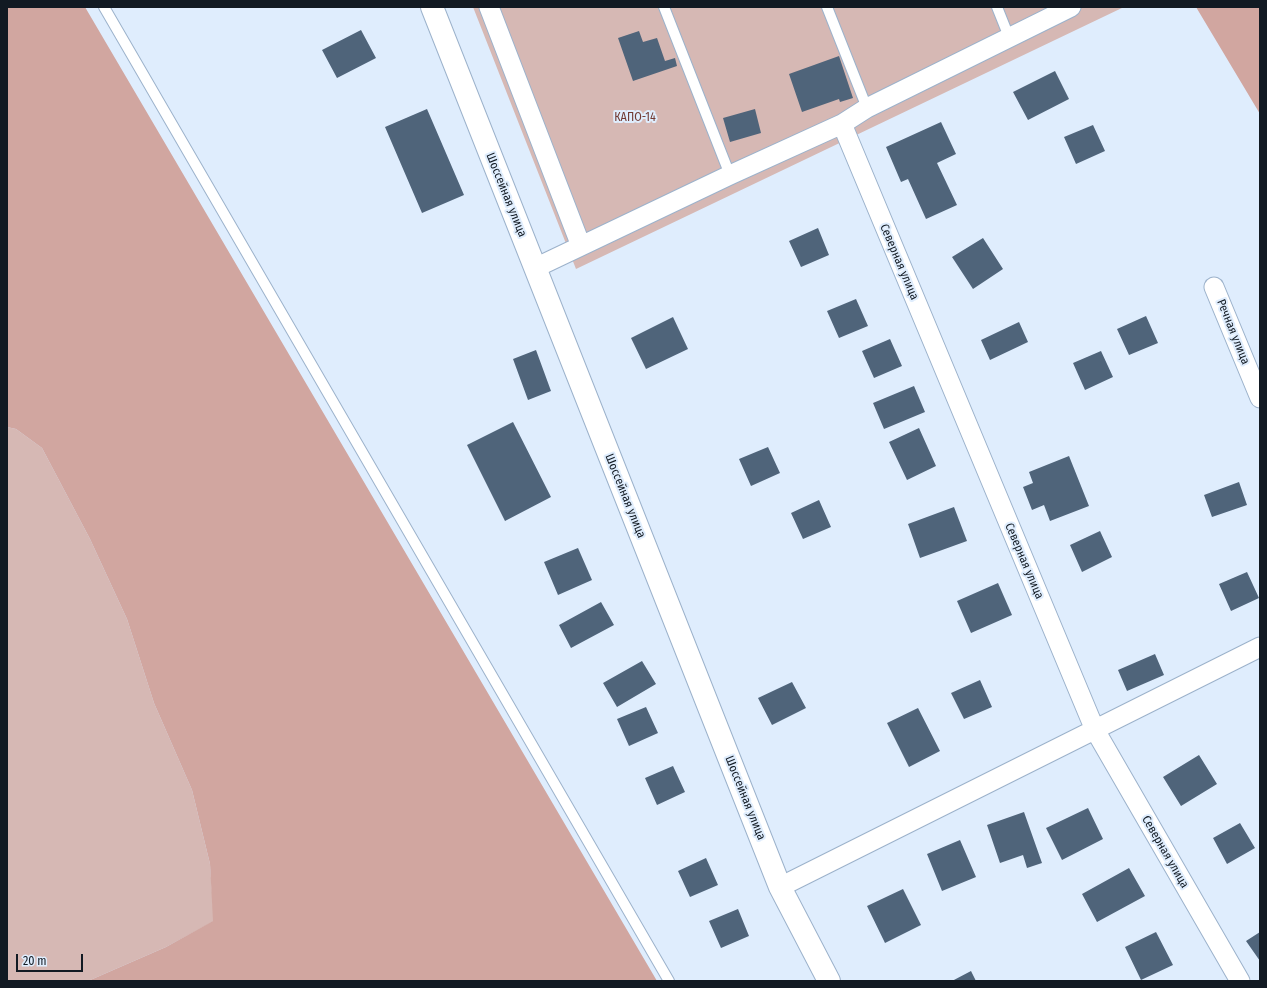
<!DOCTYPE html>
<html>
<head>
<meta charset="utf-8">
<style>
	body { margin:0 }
	#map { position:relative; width:1267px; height:988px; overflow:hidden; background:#dfedfd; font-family:"Fira Sans Condensed",sans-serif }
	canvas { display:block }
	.frame { position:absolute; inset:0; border:8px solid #121a23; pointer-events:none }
	.scale { position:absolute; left:16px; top:954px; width:67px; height:18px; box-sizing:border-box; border:2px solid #121a23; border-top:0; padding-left:5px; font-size:12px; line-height:14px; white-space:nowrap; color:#121a23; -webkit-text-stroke:3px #dfedfd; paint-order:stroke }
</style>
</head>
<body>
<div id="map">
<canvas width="1267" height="988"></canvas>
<div class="frame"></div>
<div class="scale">20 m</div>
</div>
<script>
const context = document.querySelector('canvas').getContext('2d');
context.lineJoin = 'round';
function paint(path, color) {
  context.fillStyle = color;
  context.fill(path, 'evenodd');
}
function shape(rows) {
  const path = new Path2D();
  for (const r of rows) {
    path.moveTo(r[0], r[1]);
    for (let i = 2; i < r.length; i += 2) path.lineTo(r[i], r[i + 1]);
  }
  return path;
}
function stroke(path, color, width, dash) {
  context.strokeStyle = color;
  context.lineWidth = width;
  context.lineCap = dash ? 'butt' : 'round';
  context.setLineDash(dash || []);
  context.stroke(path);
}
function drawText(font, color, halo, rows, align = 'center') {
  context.font = font + ' "Fira Sans Condensed",sans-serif';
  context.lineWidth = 4;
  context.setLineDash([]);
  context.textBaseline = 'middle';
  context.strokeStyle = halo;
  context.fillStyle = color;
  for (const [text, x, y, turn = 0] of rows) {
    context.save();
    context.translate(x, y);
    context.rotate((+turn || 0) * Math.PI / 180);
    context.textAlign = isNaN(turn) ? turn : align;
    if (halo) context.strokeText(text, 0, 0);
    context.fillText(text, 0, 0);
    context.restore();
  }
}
const green = shape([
	[473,7,1124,7,576,269],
	[7,427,16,429,42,448,90,539,127,619,154,703,192,790,210,864,214,921,166,947,88,981,7,981]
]);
const forest = shape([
	[7,7,85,7,657,981,88,981,166,947,213,921,210,864,192,790,154,703,127,619,90,539,42,448,16,429,7,427],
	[1196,7,1260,7,1260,114]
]);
const building = shape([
	[361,30,376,58,337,78,322,50],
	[639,31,643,42,657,38,665,61,675,58,677,66,633,81,618,38],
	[839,56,853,98,840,102,839,99,802,112,789,74],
	[1055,71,1069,99,1028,120,1013,92],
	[427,109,464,195,422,213,385,127],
	[755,109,761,133,730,142,723,118],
	[941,122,956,154,937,163,957,205,926,219,908,179,901,182,886,147],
	[1093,125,1105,151,1076,164,1064,137],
	[818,228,829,255,801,267,789,241],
	[983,238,1003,269,973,289,952,257],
	[856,299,868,326,839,338,827,311],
	[1146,316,1158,343,1129,355,1117,329],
	[673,317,688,349,646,369,631,338],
	[1019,322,1028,342,990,360,981,340],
	[890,339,902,366,874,378,862,351],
	[536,350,551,391,528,400,513,359],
	[1101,351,1113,377,1085,390,1073,363],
	[914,386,925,412,884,429,873,403],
	[513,422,551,497,505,521,467,445],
	[919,428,936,466,907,480,889,442],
	[768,447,780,473,751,486,739,459],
	[1069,456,1089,506,1050,521,1044,505,1032,510,1023,487,1033,483,1029,472],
	[1239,482,1247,505,1212,517,1204,495],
	[819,500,831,527,803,539,791,513],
	[954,507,967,541,920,558,908,524],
	[1100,531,1112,557,1082,572,1070,545],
	[578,548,592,580,558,595,544,562],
	[1247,572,1259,598,1231,611,1219,584],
	[998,583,1012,615,971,633,957,601],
	[601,602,614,625,571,648,559,625],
	[1155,654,1164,675,1127,691,1118,670],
	[642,661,656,684,617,707,603,683],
	[980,680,992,707,964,719,951,693],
	[792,682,806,708,772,725,758,698],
	[646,707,658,733,629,746,617,719],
	[918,708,940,751,909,767,887,723],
	[1199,755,1217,784,1181,806,1163,777],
	[673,766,685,792,657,805,645,778],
	[1088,808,1103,839,1062,860,1046,828],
	[1024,812,1042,863,1027,868,1023,855,1000,863,987,825],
	[1240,823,1255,848,1227,864,1213,838],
	[960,840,976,877,942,891,927,854],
	[706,858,718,885,690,897,678,871],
	[1129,868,1145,896,1097,922,1082,894],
	[903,889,921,925,885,943,867,906],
	[738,909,749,936,721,948,709,921],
	[1156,932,1173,965,1141,980,1125,947],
	[1260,932,1260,961,1246,941],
	[971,971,976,981,952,981]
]);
const lane = shape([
	[104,7,669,981],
	[664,7,730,175],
	[827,7,867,108],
	[997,7,1009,37]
]);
const street = shape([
	[489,7,581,246],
	[842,124,1095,730,1240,981],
	[535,268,730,175,842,124,867,108,1071,7],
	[1214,287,1260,398],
	[780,887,1260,647]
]);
const secondary = shape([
	[432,7,780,887,829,981]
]);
const parkNames = [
	["КАПО-14",635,118]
];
const streetNames = [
	["Шоссейная улица",506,195,68],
	["Северная улица",899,262,67],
	["Речная улица",1233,332,68],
	["Шоссейная улица",625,496,68],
	["Северная улица",1024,561,67],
	["Шоссейная улица",745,798,68],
	["Северная улица",1165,852,60]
];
paint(green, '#d6b8b4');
paint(forest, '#d1a6a0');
paint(building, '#4f647a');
stroke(lane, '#9cb2cb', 12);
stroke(street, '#9cb2cb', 21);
stroke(secondary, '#9cb2cb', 24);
stroke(lane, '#fff', 10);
stroke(street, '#fff', 19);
stroke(secondary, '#fff', 22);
drawText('12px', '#723a33', '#dfedfd', parkNames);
drawText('12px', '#121a23', '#dfedfd', streetNames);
</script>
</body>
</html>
